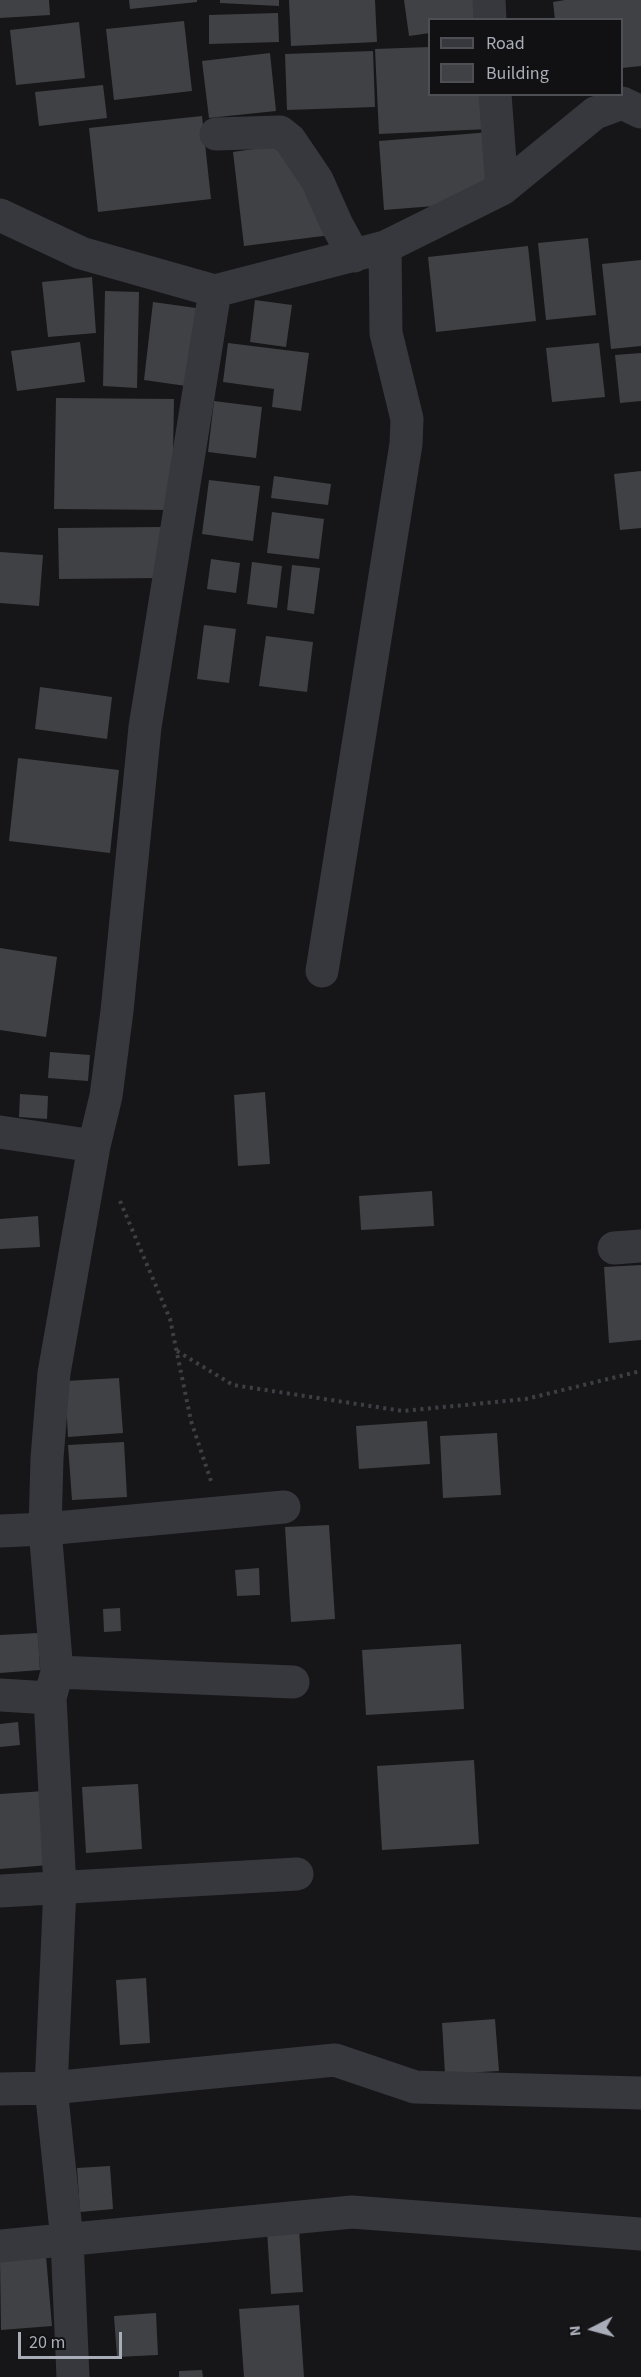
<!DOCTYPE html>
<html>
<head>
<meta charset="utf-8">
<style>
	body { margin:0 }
	#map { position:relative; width:641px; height:2377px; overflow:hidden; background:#161618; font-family:"Source Sans 3",sans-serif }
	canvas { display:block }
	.legend { position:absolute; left:428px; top:18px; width:195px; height:78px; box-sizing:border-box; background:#111113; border:2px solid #4d4f55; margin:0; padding:8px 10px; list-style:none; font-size:18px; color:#a8adb8 }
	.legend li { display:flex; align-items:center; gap:12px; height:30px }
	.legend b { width:30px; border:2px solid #4d4f55 }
	.north { position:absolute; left:563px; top:2299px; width:60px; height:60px; -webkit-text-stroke:4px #111113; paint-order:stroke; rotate:264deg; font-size:16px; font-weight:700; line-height:24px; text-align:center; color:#a8adb8 }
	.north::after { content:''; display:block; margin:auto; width:21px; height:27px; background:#a8adb8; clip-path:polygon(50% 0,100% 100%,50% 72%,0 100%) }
	.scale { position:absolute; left:18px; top:2332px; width:104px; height:27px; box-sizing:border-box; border:3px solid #a8adb8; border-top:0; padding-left:8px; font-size:18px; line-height:21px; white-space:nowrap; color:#a8adb8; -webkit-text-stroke:4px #111113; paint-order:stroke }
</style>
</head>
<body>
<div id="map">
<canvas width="641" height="2377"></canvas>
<ul class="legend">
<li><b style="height:8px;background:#37383d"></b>Road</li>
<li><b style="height:16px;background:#404145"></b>Building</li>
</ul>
<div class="north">N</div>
<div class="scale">20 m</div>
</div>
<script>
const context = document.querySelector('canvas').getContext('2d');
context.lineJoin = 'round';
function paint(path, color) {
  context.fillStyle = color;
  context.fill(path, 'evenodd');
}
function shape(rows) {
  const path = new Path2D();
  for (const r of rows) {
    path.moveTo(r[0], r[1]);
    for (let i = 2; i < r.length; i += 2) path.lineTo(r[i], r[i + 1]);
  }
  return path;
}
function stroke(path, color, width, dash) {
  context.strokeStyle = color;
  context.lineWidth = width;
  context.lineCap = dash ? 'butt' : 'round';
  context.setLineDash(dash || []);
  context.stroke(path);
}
const building = shape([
	[0,0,49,0,50,15,0,18],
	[129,0,197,0,197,2,130,9],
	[220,0,279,0,279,6,220,3],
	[289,0,375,0,377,42,291,46],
	[404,0,481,0,483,20,430,20,430,33,409,36],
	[565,0,641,0,641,66,622,68,622,20,555,20,553,2],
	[278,13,279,42,209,44,209,15],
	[184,21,192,91,114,100,106,29],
	[79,22,85,78,16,85,10,30],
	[430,47,430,94,488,94,489,129,379,134,375,49],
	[373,51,375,107,287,110,285,54],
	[270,53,276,111,209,118,202,61],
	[103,85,107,118,39,126,35,92],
	[202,116,211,199,98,212,89,128],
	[491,132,497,201,384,210,379,141],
	[288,144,331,235,244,246,233,152],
	[588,238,596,315,546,320,538,243],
	[528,246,536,321,436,332,428,257],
	[641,260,641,346,611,349,602,264],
	[92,277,96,333,48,337,42,282],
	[105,291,139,292,137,388,103,386],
	[255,300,292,305,286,347,250,342],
	[153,302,203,309,193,387,144,380],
	[80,342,85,382,17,391,11,351],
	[228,343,309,353,301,411,272,407,274,389,223,382],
	[599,343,605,397,552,402,546,348],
	[641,353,641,401,620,403,615,355],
	[56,398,174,399,172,510,54,509],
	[214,401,262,407,256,458,208,452],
	[641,471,641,528,620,530,614,474],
	[274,476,331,484,328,505,271,498],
	[209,480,260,486,253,541,202,534],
	[272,512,324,519,319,559,267,553],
	[161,527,162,578,59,579,58,528],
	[0,552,43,555,39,606,0,603],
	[211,559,240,563,236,593,207,589],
	[252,562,282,566,277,608,247,604],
	[292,565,320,568,314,614,287,610],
	[204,625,236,629,229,683,197,679],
	[266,636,313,642,307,692,259,686],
	[40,687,112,697,107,739,35,729],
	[18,758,119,770,110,853,9,841],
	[0,948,57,957,46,1037,0,1030],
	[50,1052,90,1055,88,1081,48,1078],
	[265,1092,270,1164,238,1166,234,1095],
	[20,1094,48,1096,47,1119,19,1117],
	[432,1191,434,1226,361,1230,359,1196],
	[38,1216,40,1247,0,1249,0,1219],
	[641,1265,641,1340,609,1343,604,1267],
	[119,1378,123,1433,68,1437,65,1381],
	[427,1421,430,1464,359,1469,356,1426],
	[497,1433,501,1495,443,1498,440,1436],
	[124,1442,127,1497,72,1500,68,1445],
	[329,1525,335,1619,291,1622,285,1527],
	[259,1568,260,1595,237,1596,235,1570],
	[120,1608,121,1631,104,1632,103,1609],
	[38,1633,40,1670,0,1673,0,1635],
	[461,1644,464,1709,366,1715,362,1650],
	[18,1722,20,1745,0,1747,0,1724],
	[474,1760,479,1844,382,1850,377,1766],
	[138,1784,142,1849,86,1853,82,1787],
	[44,1791,49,1865,0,1869,0,1794],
	[146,1978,150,2043,120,2045,116,1980],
	[495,2019,499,2071,445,2074,442,2023],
	[110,2166,113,2209,80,2212,77,2168],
	[299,2228,303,2292,271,2294,267,2230],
	[46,2256,52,2326,1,2330,0,2259],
	[299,2305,304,2377,244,2377,239,2309],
	[156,2313,158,2355,117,2357,114,2316],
	[202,2370,203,2377,179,2377,179,2371]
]);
const path = shape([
	[120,1201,170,1319,191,1421,211,1481],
	[177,1351,233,1385,403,1411,526,1399,641,1371]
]);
const street = shape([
	[489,0,490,20],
	[495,94,502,189],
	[216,134,280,132,290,140,317,180,337,225,354,256],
	[0,215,81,253,215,291,385,247,502,189,595,113,622,103,641,112],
	[322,971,406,444,407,419,386,333,385,247],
	[0,1132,94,1146],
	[614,1248,641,1246],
	[0,1531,45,1529,284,1507],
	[57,1672,293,1682],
	[0,1695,50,1698],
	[0,1891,297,1874],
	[0,2089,51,2088,335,2060,415,2087,641,2093],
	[0,2246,352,2212,641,2234],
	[73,2377,67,2240,51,2088,60,1888,50,1698,57,1672,45,1529,47,1458,54,1373,94,1146,106,1096,117,1011,145,727,215,291]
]);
paint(building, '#404145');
stroke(path, '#3d3f44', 4, [3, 4.5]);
stroke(street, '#37383d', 33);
</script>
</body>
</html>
